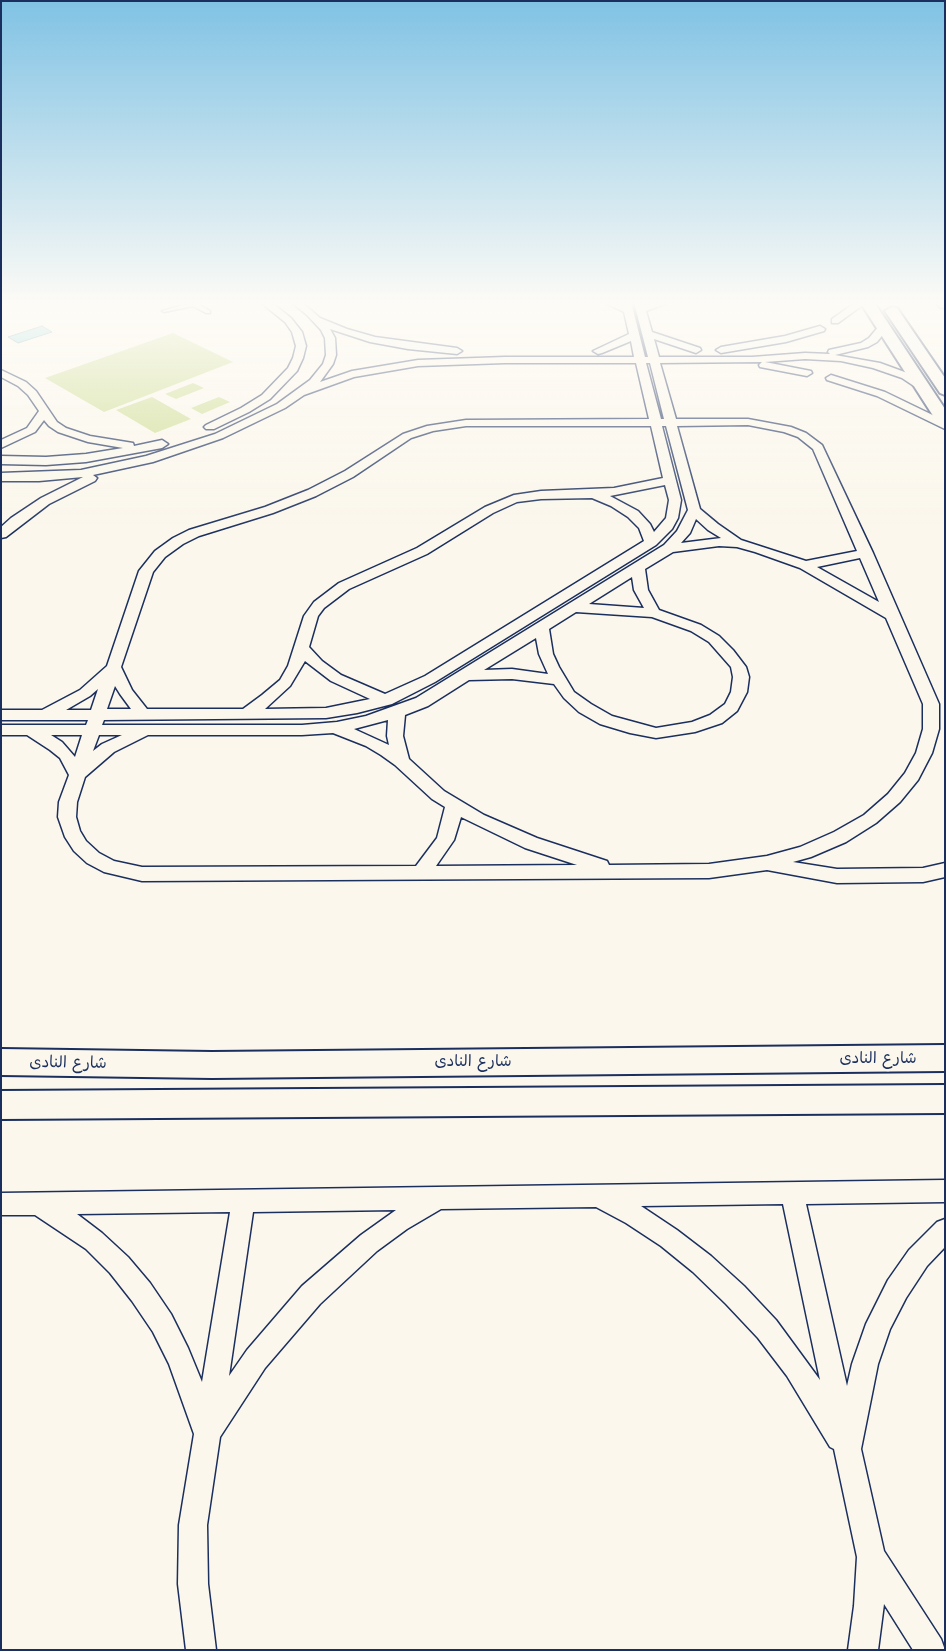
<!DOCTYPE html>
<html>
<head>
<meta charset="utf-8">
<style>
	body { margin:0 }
	#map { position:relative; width:946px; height:1651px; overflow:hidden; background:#fbf7ec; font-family:"Playpen Sans",sans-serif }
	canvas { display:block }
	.frame { position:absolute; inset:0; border:2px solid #1b2f5e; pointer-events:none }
</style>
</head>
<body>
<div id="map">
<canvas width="946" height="1651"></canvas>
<div class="frame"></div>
</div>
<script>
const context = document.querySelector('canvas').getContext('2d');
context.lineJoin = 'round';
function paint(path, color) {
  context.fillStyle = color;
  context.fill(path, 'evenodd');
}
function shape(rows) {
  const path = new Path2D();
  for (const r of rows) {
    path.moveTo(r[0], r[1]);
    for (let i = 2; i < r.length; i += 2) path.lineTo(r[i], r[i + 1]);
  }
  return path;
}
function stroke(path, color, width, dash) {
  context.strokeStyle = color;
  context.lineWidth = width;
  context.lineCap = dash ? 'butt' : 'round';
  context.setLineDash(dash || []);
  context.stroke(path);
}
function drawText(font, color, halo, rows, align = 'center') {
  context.font = font + ' "Playpen Sans","Playpen Sans Arabic",sans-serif';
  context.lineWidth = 4.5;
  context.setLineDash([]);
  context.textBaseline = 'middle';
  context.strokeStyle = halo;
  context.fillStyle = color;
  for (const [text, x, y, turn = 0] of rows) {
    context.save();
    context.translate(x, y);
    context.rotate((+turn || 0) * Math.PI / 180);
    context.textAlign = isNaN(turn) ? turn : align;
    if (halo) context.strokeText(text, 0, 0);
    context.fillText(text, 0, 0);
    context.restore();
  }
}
const green = shape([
	[173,333,233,362,104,412,45,378],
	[193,383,204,388,176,399,165,394],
	[152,397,191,419,155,433,116,410],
	[219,397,230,402,202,414,191,408]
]);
const water = shape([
	[42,326,52,332,18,343,8,337,42,326]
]);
const lane = shape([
	[195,302,204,302,198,304,210,311,210,313,206,313,193,306,164,312,162,311,195,302]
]);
const street = shape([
	[260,302,271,302,291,318,302,332,306,346,303,358,297,371,270,399,249,412,214,429,206,429,204,427,206,425,241,408,262,395,288,368,293,358,296,346,292,332,285,322,260,302],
	[291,302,302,302,320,318,347,329,375,337,457,348,462,351,457,354,408,349,370,342,330,329,335,338,336,355,333,364,320,382,352,371,418,360,505,357,634,357,631,341,602,353,598,354,593,351,629,334,624,312,603,302,622,304,621,302,631,302,645,357,648,357,634,302,644,302,645,306,655,302,670,302,646,311,652,332,700,348,701,350,696,353,654,339,659,357,752,357,805,353,830,354,828,352,829,350,861,343,869,338,879,326,887,326,888,328,877,342,868,347,835,355,880,363,910,374,922,382,923,384,922,386,914,386,902,378,873,368,841,361,805,359,765,362,811,371,812,373,807,376,760,367,759,365,762,362,660,363,676,419,748,419,791,427,806,433,822,445,873,553,939,704,939,729,932,753,918,780,900,802,876,823,846,842,811,857,793,862,837,869,923,868,945,863,945,877,923,882,837,883,767,870,709,878,142,881,104,872,87,863,74,851,65,837,58,817,59,802,69,775,60,758,50,750,27,735,1,735,1,725,86,725,88,720,1,720,1,710,42,710,80,690,107,666,139,571,155,551,173,538,189,530,265,507,308,490,345,471,403,434,427,426,466,420,649,419,636,363,505,363,418,366,354,377,304,395,285,408,223,438,153,462,93,475,97,478,95,481,49,504,6,537,1,538,1,527,11,518,41,498,83,477,39,481,1,481,1,473,81,470,146,456,215,434,277,404,310,380,323,364,326,355,325,338,321,330,307,315,291,302],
	[646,363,650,363,664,419,661,419,646,363],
	[748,425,784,432,798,437,813,449,857,551,806,561,741,540,718,524,700,509,677,426,748,425],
	[466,426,651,426,663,478,614,488,541,491,514,495,485,507,417,548,339,583,314,602,304,616,288,666,280,680,262,695,243,709,147,709,132,690,121,667,153,572,165,557,183,544,199,536,273,513,316,496,353,477,411,438,433,431,466,426],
	[662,426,666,426,688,510,677,531,664,545,416,698,366,716,337,722,302,725,102,725,104,720,326,718,357,713,392,704,435,682,656,545,672,529,678,518,681,500,662,426],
	[665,485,669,500,666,518,654,532,650,524,638,511,610,496,665,485],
	[592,498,611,506,628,517,639,528,644,541,425,676,385,694,341,675,322,661,309,647,318,616,324,608,349,589,427,554,493,513,517,502,541,499,592,498],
	[696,519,708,530,721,538,681,543,690,533,696,519],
	[719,546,737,547,755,552,800,568,886,618,923,704,923,729,916,753,905,773,888,794,864,815,834,832,800,847,767,856,709,864,609,865,607,861,537,838,484,815,444,791,409,759,403,736,405,715,428,706,469,680,512,679,554,684,564,698,579,712,600,724,630,733,656,738,695,732,722,723,737,711,747,692,749,677,746,667,733,650,719,636,701,625,659,610,648,590,645,569,673,552,719,546],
	[860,558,879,602,817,567,860,558],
	[632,577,634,590,644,608,589,604,632,577],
	[576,612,652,617,691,631,709,642,731,667,733,677,731,692,725,704,710,715,692,722,656,728,612,716,591,704,574,692,559,667,553,654,549,629,576,612],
	[536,638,539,654,548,674,512,669,484,670,536,638],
	[305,661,331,681,370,699,326,708,265,709,290,686,305,661],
	[115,686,120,694,131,709,107,709,115,686],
	[98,689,91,710,66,710,90,696,98,689],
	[388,720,387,736,389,745,354,729,388,720],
	[333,733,366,746,381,755,395,765,432,799,445,807,437,838,416,866,142,867,114,861,99,853,86,841,80,831,76,817,77,802,85,777,114,752,148,735,302,735,333,733],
	[51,735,82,735,75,757,62,742,51,735],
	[99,735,122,735,102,744,93,751,99,735],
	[461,817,525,848,577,865,436,866,454,840,461,817],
	[856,302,867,302,838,323,832,323,832,319,856,302],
	[820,326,825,329,824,331,786,342,721,353,716,350,721,347,785,336,820,326],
	[1,370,26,382,36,391,57,422,66,428,90,436,133,443,134,446,162,440,168,444,162,448,86,462,46,465,1,464,1,456,46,457,86,454,123,448,88,442,58,432,49,426,44,420,35,432,1,448,1,440,27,428,39,411,28,395,18,386,1,377,1,370],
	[831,375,885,392,945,421,945,429,877,396,827,380,826,378,831,375],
	[945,1180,945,1202,806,1204,847,1386,852,1364,866,1324,888,1280,909,1250,937,1222,945,1219,945,1247,927,1266,906,1298,890,1329,878,1364,861,1449,884,1551,941,1639,945,1650,913,1650,884,1604,878,1650,848,1650,854,1606,857,1557,834,1449,830,1447,787,1376,758,1338,726,1304,693,1272,661,1246,626,1223,596,1207,441,1209,407,1229,377,1251,320,1304,265,1368,220,1437,207,1525,208,1584,216,1650,186,1650,178,1584,179,1525,194,1434,169,1364,153,1332,132,1301,110,1273,86,1249,35,1215,1,1215,1,1193,945,1180],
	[783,1204,820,1380,776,1320,744,1286,711,1256,677,1230,641,1206,783,1204],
	[396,1210,361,1235,302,1286,247,1350,229,1376,253,1212,396,1210],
	[230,1212,202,1382,188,1348,171,1314,150,1283,128,1257,102,1233,77,1214,230,1212]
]);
const secondary = shape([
	[860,302,874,302,945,409,945,427,939,425,937,422,860,302],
	[936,302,945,302,945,308,940,307,936,302],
	[892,307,897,308,945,378,945,395,940,393,885,311,892,307],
	[945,1045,945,1071,212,1078,1,1075,1,1049,212,1052,945,1045],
	[945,1085,945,1113,1,1119,1,1091,945,1085]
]);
const nearStreetnames = [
	["شارع النادى",878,1059],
	["شارع النادى",473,1062],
	["شارع النادى",68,1063,1]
];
paint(green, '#cddc90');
paint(water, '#85d6dd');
stroke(water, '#5b93aa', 1);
stroke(lane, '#1b2f5e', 3);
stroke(street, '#1b2f5e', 3);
stroke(secondary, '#1b2f5e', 4);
paint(lane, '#fbf7ec');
paint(street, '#fbf7ec');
paint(secondary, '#fbf7ec');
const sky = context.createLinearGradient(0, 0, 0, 533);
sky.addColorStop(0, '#80c2e4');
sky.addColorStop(0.57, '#fdfbf6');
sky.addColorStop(1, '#fdfbf600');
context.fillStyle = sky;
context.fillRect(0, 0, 946, 533);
drawText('16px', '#1b2f5e', '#fbf7ec', nearStreetnames);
</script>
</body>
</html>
